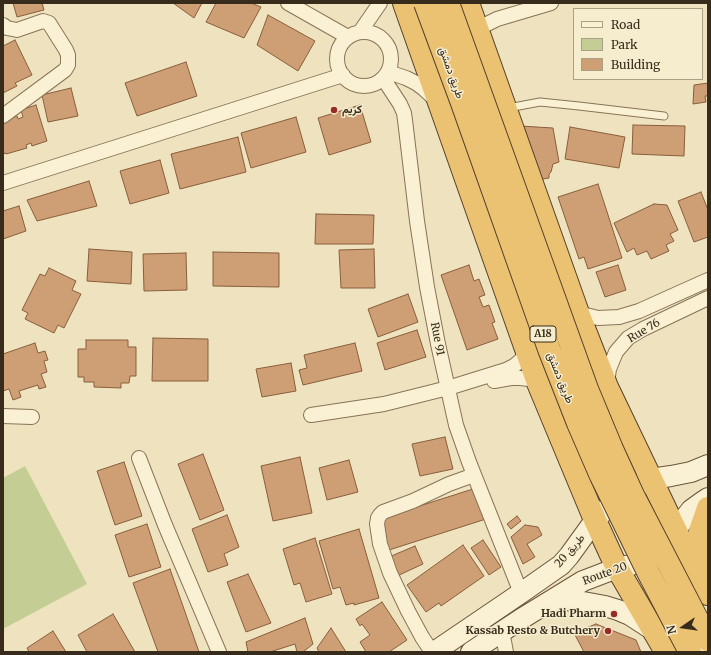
<!DOCTYPE html>
<html>
<head>
<meta charset="utf-8">
<style>
	body { margin:0 }
	#map { position:relative; width:711px; height:655px; overflow:hidden; background:#efe3bf; font-family:Merriweather,serif }
	canvas { display:block }
	.frame { position:absolute; inset:0; border:4px solid #372b1c; pointer-events:none }
	.legend { position:absolute; left:573px; top:8px; width:130px; height:72px; box-sizing:border-box; background:#f6edcf; border:1px solid #aa9f87; margin:0; padding:5px 7px; list-style:none; font-size:12px; color:#372b1c }
	.legend li { display:flex; align-items:center; gap:8px; height:20px }
	.legend b { width:20px; border:1px solid #aa9f87 }
	.north { position:absolute; left:663px; top:607px; width:40px; height:40px; -webkit-text-stroke:3px #f6edcf; paint-order:stroke; rotate:257deg; font-size:11px; font-weight:700; line-height:16px; text-align:center; color:#372b1c }
	.north::after { content:''; display:block; margin:auto; width:14px; height:18px; background:#372b1c; clip-path:polygon(50% 0,100% 100%,50% 72%,0 100%) }
</style>
</head>
<body>
<div id="map">
<canvas width="711" height="655"></canvas>
<div class="frame"></div>
<ul class="legend">
<li><b style="height:5px;background:#faf0d3"></b>Road</li>
<li><b style="height:11px;background:#c4cd93"></b>Park</li>
<li><b style="height:11px;background:#ce9e74"></b>Building</li>
</ul>
<div class="north">N</div>
</div>
<script>
const context = document.querySelector('canvas').getContext('2d');
context.lineJoin = 'round';
function paint(path, color) {
  context.fillStyle = color;
  context.fill(path, 'evenodd');
}
function shape(rows) {
  const path = new Path2D();
  for (const r of rows) {
    if (r.length === 3) {
      path.moveTo(r[0] + r[2], r[1]);
      path.arc(r[0], r[1], r[2], 0, 2 * Math.PI);
      continue;
    }
    path.moveTo(r[0], r[1]);
    for (let i = 2; i < r.length; i += 2) path.lineTo(r[i], r[i + 1]);
  }
  return path;
}
function stroke(path, color, width, dash) {
  context.strokeStyle = color;
  context.lineWidth = width;
  context.lineCap = dash ? 'butt' : 'round';
  context.setLineDash(dash || []);
  context.stroke(path);
}
function drawText(font, color, halo, rows, align = 'center') {
  context.font = font + ' Merriweather,Vazirmatn,serif';
  context.lineWidth = 3;
  context.setLineDash([]);
  context.textBaseline = 'middle';
  context.strokeStyle = halo;
  context.fillStyle = color;
  for (const [text, x, y, turn = 0] of rows) {
    context.save();
    context.translate(x, y);
    context.rotate((+turn || 0) * Math.PI / 180);
    context.textAlign = isNaN(turn) ? turn : align;
    if (halo) context.strokeText(text, 0, 0);
    context.fillText(text, 0, 0);
    context.restore();
  }
}
const green = shape([
	[25,466,87,584,3,629,3,478]
]);
const building = shape([
	[13,3,42,3,44,10,17,17,13,3],
	[173,3,202,3,194,18,173,3],
	[216,3,251,3,261,7,244,38,206,22,216,3],
	[268,15,315,41,298,71,257,45,268,15],
	[15,40,32,75,15,83,17,86,3,93,3,46,15,40],
	[186,62,197,96,137,116,125,83,186,62],
	[708,83,708,96,705,96,706,102,693,104,694,85,708,83],
	[71,88,78,116,48,122,42,95,71,88],
	[36,105,47,141,32,146,31,143,26,145,27,148,6,154,6,153,3,154,3,121,17,116,18,119,23,117,21,110,36,105],
	[360,105,371,142,329,155,318,118,360,105],
	[296,117,306,152,251,168,241,133,296,117],
	[633,125,685,126,684,156,632,154,633,125],
	[520,126,553,128,559,162,553,164,551,172,549,174,549,178,543,179,537,178,520,126],
	[570,127,625,137,619,168,565,159,570,127],
	[238,137,246,172,180,189,171,154,238,137],
	[160,160,169,193,130,204,120,171,160,160],
	[89,181,97,206,37,221,27,200,89,181],
	[598,184,622,258,588,269,584,257,579,259,558,197,598,184],
	[701,192,708,210,708,237,694,242,678,201,701,192],
	[654,204,667,205,678,230,670,234,674,241,666,245,669,251,651,259,647,251,637,255,634,248,627,252,614,223,654,204],
	[19,206,26,231,3,239,3,211,19,206],
	[316,214,374,215,373,244,315,244,316,214],
	[89,249,132,252,131,284,87,281,89,249],
	[374,249,375,288,341,288,339,250,374,249],
	[213,252,279,253,279,287,213,286,213,252],
	[186,253,187,290,144,291,143,254,186,253],
	[469,265,474,281,479,279,485,295,479,297,483,307,489,305,495,322,492,323,498,339,467,350,441,275,469,265],
	[618,265,626,290,605,297,596,272,618,265],
	[49,268,76,281,72,290,81,294,64,328,58,325,54,333,25,319,28,313,22,310,40,274,45,276,49,268],
	[408,294,418,322,378,337,368,309,408,294],
	[417,330,426,357,385,370,377,343,417,330],
	[153,338,208,339,208,381,152,381,153,338],
	[86,340,128,340,128,347,136,347,136,376,130,376,129,383,121,383,121,388,94,387,94,382,84,382,84,377,78,377,78,349,86,349,86,340],
	[35,343,38,353,45,351,48,360,44,361,47,372,41,374,46,387,39,389,38,385,19,391,21,397,13,400,9,389,3,391,3,354,35,343],
	[355,343,362,371,303,385,299,370,307,368,304,355,355,343],
	[291,363,296,391,262,397,256,369,291,363],
	[445,437,453,469,420,476,412,444,445,437],
	[203,454,224,510,200,520,178,464,203,454],
	[300,457,312,513,273,521,261,466,300,457],
	[349,460,358,492,327,500,319,468,349,460],
	[124,462,142,516,115,525,97,471,124,462],
	[476,488,486,519,389,550,379,519,476,488],
	[227,515,239,547,224,554,228,565,208,572,192,529,227,515],
	[517,516,521,521,511,529,507,524,517,516],
	[147,524,161,567,129,577,115,535,147,524],
	[525,525,538,527,542,535,527,544,535,557,523,564,511,537,525,525],
	[359,529,379,598,354,605,354,603,346,605,340,587,333,589,319,541,359,529],
	[315,538,332,594,306,602,300,583,294,585,283,549,315,538],
	[483,540,501,567,489,575,471,548,483,540],
	[463,545,484,576,441,606,439,603,426,612,407,585,463,545],
	[415,546,423,564,397,576,389,557,415,546],
	[170,569,199,652,158,652,133,583,170,569],
	[248,574,271,623,246,632,227,582,248,574],
	[382,602,407,640,389,652,366,652,360,642,370,635,362,624,360,626,356,619,382,602],
	[113,614,135,652,87,652,78,635,113,614],
	[305,618,313,644,303,652,297,652,295,644,270,652,248,652,246,642,305,618],
	[596,624,636,640,641,652,584,652,574,633,596,624],
	[331,628,346,652,319,652,317,648,331,628],
	[53,631,66,652,29,652,27,648,53,631]
]);
const service = shape([
	[508,108,540,102,579,106,664,116]
]);
const minor = shape([
	[288,3,348,37],
	[3,25,7,28,17,30,43,21,49,23,66,50,68,55,68,65,65,70,3,116],
	[477,29,497,19,551,3],
	[360,32,380,3],
	[364,59,27],
	[388,72,406,78,416,83,424,89,435,99],
	[383,78,400,104,404,113,405,120,417,221,427,287,438,344,456,425,469,462,521,593],
	[3,183,343,75],
	[578,313,598,318,619,317,639,311,708,280],
	[494,381,511,378,520,378,529,379,538,383],
	[607,383,609,369,616,352,628,338,643,329,708,298],
	[311,415,384,404,448,388,506,370,514,366,521,360,527,352],
	[3,416,32,417],
	[139,458,165,525,219,652],
	[502,631,506,652],
	[432,652,422,637,408,611,390,573,380,544,377,524,378,518,380,515,383,512,413,501,449,484,474,475]
]);
const secondary = shape([
	[552,601,565,600,578,601,605,606,618,610,630,615,653,630],
	[434,652,521,593,561,565,569,556,595,520,608,507,621,496,636,487,651,479,671,476,691,472,708,465],
	[471,652,521,619,583,581,617,568,635,564,651,556,664,545,676,531,683,520,691,510,702,502,708,498]
]);
const trunk = shape([
	[404,3,538,383,595,520,617,568,666,652],
	[468,3,578,313,607,387,676,531,708,594],
	[697,572,698,551,700,531,708,508]
]);
const trunkBridge = shape([
	[425,3,462,103,549,349,578,423,601,476,649,574,690,652],
	[448,3,587,389,612,449,633,495,708,640]
]);
const markers = [
	[334,110,4,"#992a26"],
	[614,614,4,"#992a26"],
	[608,631,4,"#992a26"]
];
const shields = [
	[543,334,26]
];
const shieldNames = [
	["A18",543,334]
];
const streetNames = [
	["طريق دمشق",451,73,70],
	["Rue 76",644,331,-31],
	["Rue 91",437,339,79],
	["طريق دمشق",560,378,68],
	["طريق 20",570,551,-49],
	["Route 20",605,574,-20]
];
const poiNames = [
	["كريم",342,110,"left"],
	["Hadi Pharm",606,614],
	["Kassab Resto & Butchery",600,631]
];
paint(green, '#c4cd93');
paint(building, '#ce9e74');
stroke(building, '#885e3c', 1);
stroke(service, '#887457', 9);
stroke(minor, '#887457', 16);
stroke(secondary, '#6a553b', 22);
stroke(trunk, '#56412c', 24);
stroke(service, '#faf0d3', 7);
stroke(minor, '#faf0d3', 14);
stroke(secondary, '#faf0d3', 20);
stroke(trunk, '#ebc172', 22);
stroke(trunkBridge, '#56412c', 24, []);
stroke(trunkBridge, '#ebc172', 22);
for (const [x, y, r, color] of markers) {
  const dot = new Path2D();
  dot.arc(x, y, r, 0, 2 * Math.PI);
  context.fillStyle = color;
  context.fill(dot);
  stroke(dot, '#f6edcf', 1.5);
}
for (const [x, y, w] of shields) {
  const box = new Path2D();
  box.roundRect(x - w / 2, y - 8, w, 16, 3);
  context.fillStyle = '#f6edcf';
  context.fill(box);
  stroke(box, '#372b1c', 1);
}
drawText('bold 10px', '#372b1c', null, shieldNames);
drawText('11px', '#372b1c', '#f6edcf', streetNames);
drawText('bold 11px', '#372b1c', '#f6edcf', poiNames, 'right');
</script>
</body>
</html>
